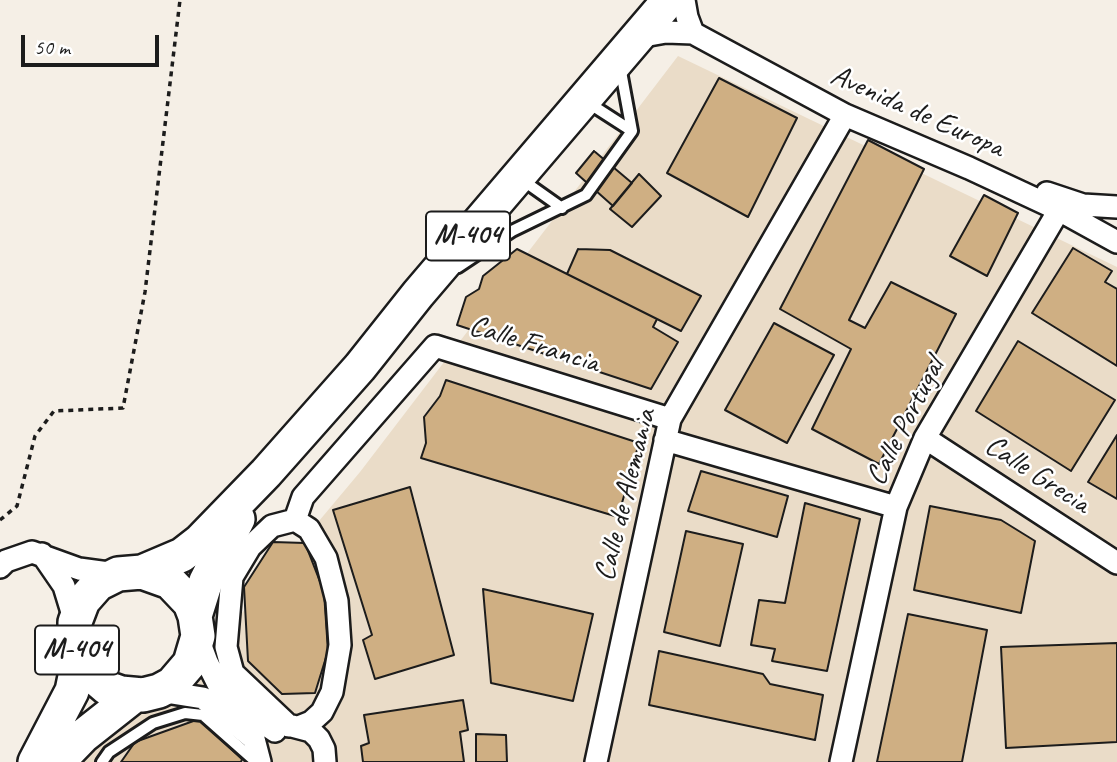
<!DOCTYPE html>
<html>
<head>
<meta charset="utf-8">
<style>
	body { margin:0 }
	#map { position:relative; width:1117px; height:762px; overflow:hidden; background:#f5efe6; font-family:Caveat,sans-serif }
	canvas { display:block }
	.scale { position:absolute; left:21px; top:35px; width:138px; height:32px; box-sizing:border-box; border:4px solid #1c1c1c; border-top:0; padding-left:9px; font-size:21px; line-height:24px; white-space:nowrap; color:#1c1c1c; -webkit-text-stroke:5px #fff; paint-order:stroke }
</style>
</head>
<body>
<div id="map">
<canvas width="1117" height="762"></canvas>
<div class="scale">50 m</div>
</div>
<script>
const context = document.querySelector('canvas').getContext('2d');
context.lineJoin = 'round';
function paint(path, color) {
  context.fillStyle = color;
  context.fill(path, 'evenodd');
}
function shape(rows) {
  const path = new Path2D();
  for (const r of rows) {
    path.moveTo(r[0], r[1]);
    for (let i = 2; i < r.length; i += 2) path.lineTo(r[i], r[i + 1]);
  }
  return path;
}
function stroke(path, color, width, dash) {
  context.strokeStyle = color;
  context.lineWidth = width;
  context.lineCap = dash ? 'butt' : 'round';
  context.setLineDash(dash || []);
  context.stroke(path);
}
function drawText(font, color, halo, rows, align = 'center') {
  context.font = font + ' Caveat,sans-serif';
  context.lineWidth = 5;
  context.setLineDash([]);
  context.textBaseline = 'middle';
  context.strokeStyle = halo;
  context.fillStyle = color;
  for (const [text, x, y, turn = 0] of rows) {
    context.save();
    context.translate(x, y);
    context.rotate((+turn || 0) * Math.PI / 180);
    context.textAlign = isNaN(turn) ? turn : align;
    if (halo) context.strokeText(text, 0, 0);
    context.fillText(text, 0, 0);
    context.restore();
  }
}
const built = shape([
	[678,56,1117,267,1117,762,68,762,185,681,360,472]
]);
const building = shape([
	[719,78,797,118,748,217,667,173,719,78],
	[868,140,924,169,849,320,865,328,891,282,956,314,879,464,812,429,851,349,780,309,868,140],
	[594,151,632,183,613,206,576,173,594,151],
	[639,174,661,196,632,227,610,209,639,174],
	[984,195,1018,213,987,276,950,256,984,195],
	[1073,248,1112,271,1105,282,1117,289,1117,366,1032,313,1073,248],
	[517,249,657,319,653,327,678,342,651,389,457,325,466,297,479,289,483,276,517,249],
	[578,249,610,250,701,296,681,331,567,274,578,249],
	[774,323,834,355,787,443,725,410,774,323],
	[1018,341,1115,400,1071,471,976,411,1018,341],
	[446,380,639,443,618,517,421,458,426,443,424,417,440,396,446,380],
	[1117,435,1117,499,1088,482,1117,435],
	[701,471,788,496,777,537,688,511,701,471],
	[410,487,454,655,375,679,363,640,372,635,333,510,410,487],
	[805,503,860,519,827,671,772,661,775,649,751,645,759,600,785,603,805,503],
	[930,506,1001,520,1035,541,1021,613,914,590,930,506],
	[686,531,743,544,720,646,664,632,686,531],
	[273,542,305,543,324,592,328,651,315,693,282,694,248,661,244,587,273,542],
	[483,589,593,614,573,701,491,683,483,589],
	[908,614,987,630,962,762,877,762,908,614],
	[1117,643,1117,742,1006,748,1001,647,1117,643],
	[659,651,763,674,770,684,823,695,815,740,649,705,659,651],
	[463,700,468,730,460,732,464,762,363,762,361,746,369,743,364,715,463,700],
	[199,719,242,759,241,762,121,762,135,742,199,719],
	[476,734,506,735,507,762,476,762,476,734]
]);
const path = shape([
	[0,520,17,506,35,436,54,411,123,408,145,292,180,0]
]);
const service = shape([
	[587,102,632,131],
	[521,179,562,208],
	[458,267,512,231,586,195,632,131,620,66],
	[102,762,109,752,153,723,185,713,203,715,255,761]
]);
const minor = shape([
	[684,0,687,17,693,33],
	[638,37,666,32,693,33,845,115,969,168,1059,210,1117,242],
	[1047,193,1083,205,1117,207],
	[925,438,1117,563],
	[665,440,896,507],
	[295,520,303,497,435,346,670,419],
	[42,554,64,586,75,622],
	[0,567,6,561,32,552,79,569,116,574],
	[198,638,207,662,220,688,243,709,275,731],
	[159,691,203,698,254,739,260,762],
	[289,726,233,673,226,647,232,577,250,547,272,526,295,520,309,529,326,558,337,601,340,645,332,692,322,712,311,722,301,726],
	[292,726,311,731,319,739,324,749,325,762],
	[596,762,670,419,845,115],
	[841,762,896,507,925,438,1059,210]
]);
const primary = shape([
	[142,572,182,555,200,541,266,473,360,367,418,294,669,0],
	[195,616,190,603,170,582,142,572,118,574,98,584,83,601,75,622,75,646,86,670,107,688,121,693,143,695,159,691,172,684,190,663,198,636,195,616,206,581,238,519],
	[35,762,72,691,79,657],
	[58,762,83,736,135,695]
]);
const shields = [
	[468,236,84],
	[77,650,84]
];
const shieldNames = [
	["M-404",468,236],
	["M-404",77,650]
];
const streetNames = [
	["Avenida de Europa",917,112,24],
	["Calle Francia",534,345,17],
	["Calle Portugal",906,422,-63],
	["Calle Grecia",1037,475,33],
	["Calle de Alemania",626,495,-76]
];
paint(built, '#eadcc8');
paint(building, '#cfaf83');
stroke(building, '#1c1c1c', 2);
stroke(service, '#1c1c1c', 16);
stroke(minor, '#1c1c1c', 26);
stroke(primary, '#1c1c1c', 38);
stroke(path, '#1c1c1c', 3.5, [5, 5]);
stroke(service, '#fff', 10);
stroke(minor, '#fff', 21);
stroke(primary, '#fff', 33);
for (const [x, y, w] of shields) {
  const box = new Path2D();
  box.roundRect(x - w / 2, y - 24.5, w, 49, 5);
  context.fillStyle = '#fff';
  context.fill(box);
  stroke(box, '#1c1c1c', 2);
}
drawText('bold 28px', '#1c1c1c', null, shieldNames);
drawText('30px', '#1c1c1c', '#fff', streetNames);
</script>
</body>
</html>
